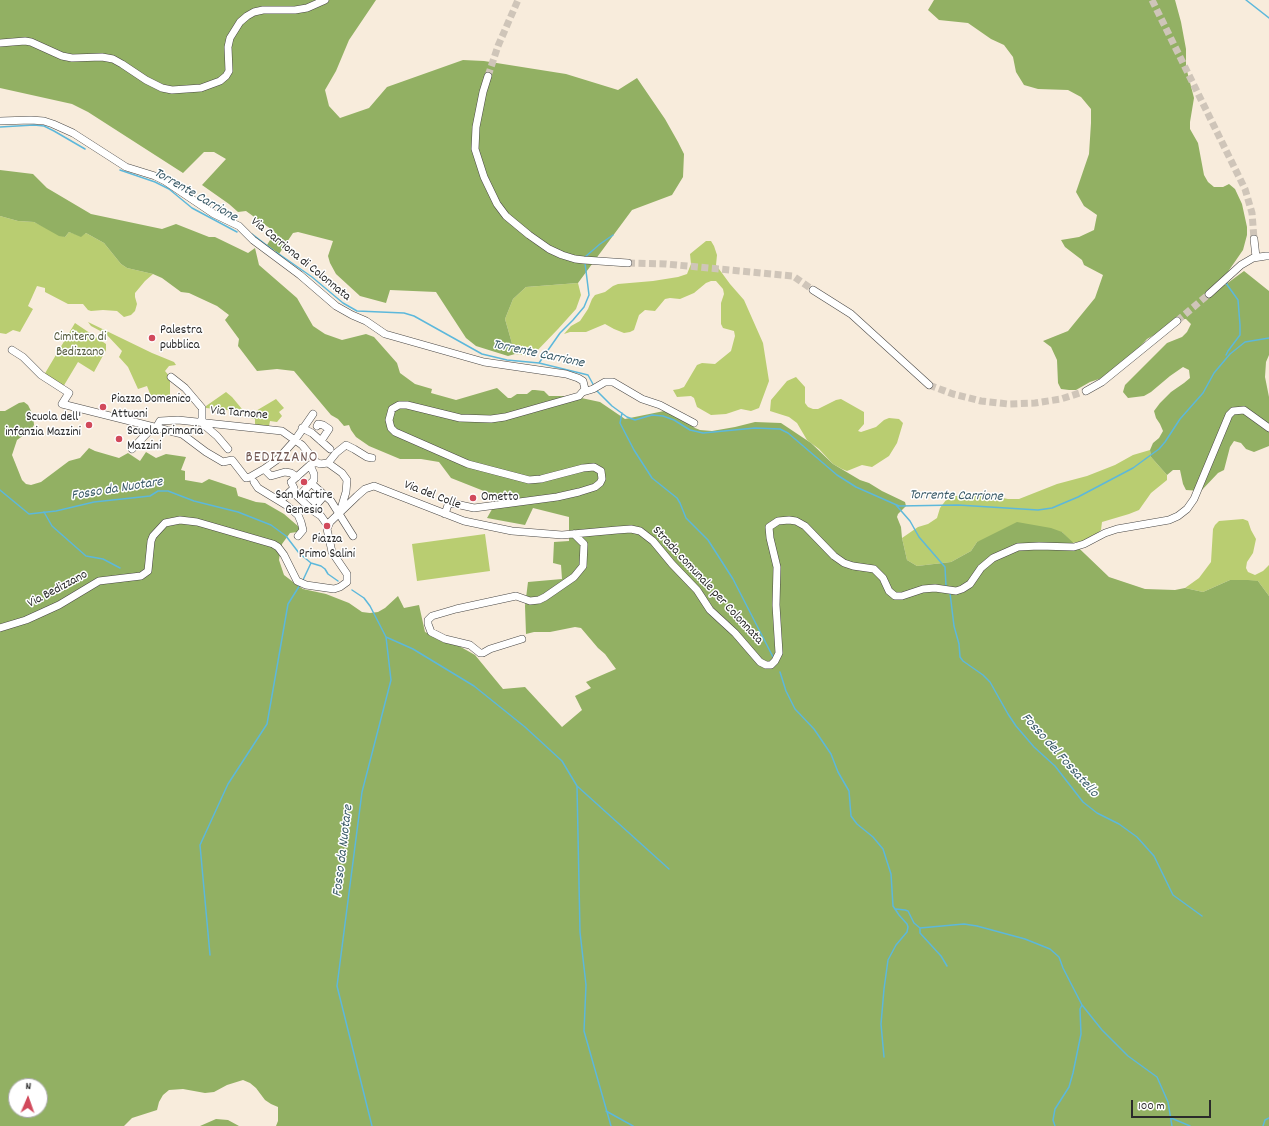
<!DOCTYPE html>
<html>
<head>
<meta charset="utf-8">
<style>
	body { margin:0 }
	#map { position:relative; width:1269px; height:1126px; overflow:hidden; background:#f8ecdc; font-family:Dekko,sans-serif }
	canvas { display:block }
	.north { position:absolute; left:8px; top:1078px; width:40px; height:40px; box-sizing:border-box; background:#fff; border:1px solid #aaa; border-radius:50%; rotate:2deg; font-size:11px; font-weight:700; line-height:16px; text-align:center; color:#2b2b2b }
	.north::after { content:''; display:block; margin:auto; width:14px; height:18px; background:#d1495b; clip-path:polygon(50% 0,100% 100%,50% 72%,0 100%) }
	.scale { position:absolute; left:1131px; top:1100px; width:80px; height:18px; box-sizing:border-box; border:2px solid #2b2b2b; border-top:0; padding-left:5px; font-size:12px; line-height:14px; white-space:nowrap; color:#2b2b2b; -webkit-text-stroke:3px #fff; paint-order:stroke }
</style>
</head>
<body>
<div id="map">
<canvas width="1269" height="1126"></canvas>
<div class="north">N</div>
<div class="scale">100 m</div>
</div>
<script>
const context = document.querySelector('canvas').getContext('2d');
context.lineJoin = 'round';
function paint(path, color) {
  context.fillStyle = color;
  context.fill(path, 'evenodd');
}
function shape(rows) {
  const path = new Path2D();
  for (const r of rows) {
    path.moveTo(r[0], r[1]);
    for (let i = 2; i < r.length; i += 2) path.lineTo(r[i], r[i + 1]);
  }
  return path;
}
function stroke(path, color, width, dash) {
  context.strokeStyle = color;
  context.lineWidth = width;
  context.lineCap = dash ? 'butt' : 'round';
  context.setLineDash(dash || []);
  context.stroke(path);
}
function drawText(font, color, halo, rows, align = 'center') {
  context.font = font + ' Dekko,sans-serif';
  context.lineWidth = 3;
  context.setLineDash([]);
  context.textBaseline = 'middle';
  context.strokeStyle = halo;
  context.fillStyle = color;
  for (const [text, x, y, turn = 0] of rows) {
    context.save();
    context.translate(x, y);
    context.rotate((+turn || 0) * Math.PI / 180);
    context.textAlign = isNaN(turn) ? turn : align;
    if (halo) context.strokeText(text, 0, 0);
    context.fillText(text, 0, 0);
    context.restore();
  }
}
const green = shape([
	[0,216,18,221,34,222,65,237,69,232,81,236,86,233,104,243,121,264,127,268,153,274,145,281,135,293,135,297,137,304,135,311,131,315,124,317,117,311,103,310,91,311,88,310,83,304,68,304,45,292,45,288,37,286,28,306,33,309,20,332,13,330,6,334,0,333],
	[706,241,711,241,714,246,717,255,716,265,719,269,730,284,744,300,763,343,769,381,759,408,751,411,741,409,726,414,711,415,697,407,694,398,691,396,677,397,673,390,679,389,684,387,697,365,702,363,715,364,731,351,735,336,734,331,723,328,721,324,721,303,724,294,723,289,716,281,711,281,706,283,694,293,680,299,670,298,665,299,655,311,645,310,639,315,634,330,630,332,624,333,614,329,605,324,586,332,570,332,564,334,571,326,580,321,588,309,592,299,595,295,605,292,613,286,618,284,653,281,678,277,687,274,691,264,690,254],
	[578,283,581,295,576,309,558,329,532,356,515,354,505,319,513,299,526,287],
	[88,322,152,353,174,362,176,365,169,366,165,371,170,377,170,397,152,399,147,386,138,389,128,367,119,357,122,351,106,334,91,326],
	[75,323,106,344,106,350,94,372,78,362,63,387,44,375],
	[796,377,805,387,805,403,808,407,813,409,818,409,836,400,841,399,864,412,864,424,858,431,861,432,876,427,884,420,889,418,899,419,903,423,897,443,889,456,872,467,862,465,847,471,842,469,833,464,819,449,807,440,797,423,789,417,770,411,771,400,787,381],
	[226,392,232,397,247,415,243,414,242,410,238,409,237,411,206,408,206,406],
	[276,399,284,408,279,412,282,416,277,422,270,421,269,426,255,425,255,419,252,419,249,415],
	[1150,450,1151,457,1167,475,1167,480,1151,493,1139,510,1129,514,1102,522,1101,530,1095,535,1083,541,1072,543,1062,532,977,542,971,551,951,562,917,566,907,560,902,538,918,527,928,524,937,518,940,508,946,500,955,496,987,495,1008,499,1019,499,1057,484,1087,476,1115,465,1133,455],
	[1243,519,1248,521,1251,530,1256,539,1253,553,1247,562,1246,568,1248,572,1255,575,1263,571,1269,565,1269,596,1258,581,1230,580,1203,592,1185,588,1199,578,1211,562,1213,529,1215,525,1219,521],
	[485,534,490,571,417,581,412,544]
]);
const forest = shape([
	[0,0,376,0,349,40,336,71,325,90,329,106,340,118,369,108,387,87,463,60,484,61,566,74,618,90,637,78,665,119,678,142,684,154,683,177,672,195,632,210,578,283,526,287,513,299,505,319,515,354,508,356,476,346,466,338,436,292,390,290,386,303,360,296,336,274,330,263,328,256,333,241,298,232,293,233,279,254,267,245,275,232,246,211,238,212,229,204,202,185,226,159,214,152,204,152,183,173,88,112,72,104,0,88],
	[934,0,1175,0,1181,22,1186,49,1186,67,1194,98,1190,122,1190,129,1198,143,1204,175,1208,182,1214,187,1223,187,1229,184,1235,189,1242,204,1247,227,1247,235,1243,250,1225,276,1222,284,1225,285,1244,271,1269,291,1269,355,1266,362,1265,377,1269,397,1269,446,1254,452,1246,449,1241,443,1234,441,1230,447,1224,470,1218,473,1201,491,1186,490,1183,484,1180,470,1173,470,1167,475,1151,457,1150,450,1153,443,1159,438,1163,431,1160,424,1156,418,1154,411,1160,403,1171,392,1184,383,1190,378,1189,370,1183,367,1170,376,1151,392,1144,396,1128,398,1123,392,1125,385,1167,343,1182,337,1187,332,1191,324,1186,319,1178,319,1167,328,1147,339,1125,363,1105,377,1090,382,1076,390,1069,390,1061,389,1058,383,1057,360,1051,347,1043,341,1068,331,1095,298,1103,275,1084,265,1082,260,1065,247,1061,240,1079,237,1094,230,1097,215,1084,206,1076,192,1089,154,1091,123,1091,109,1081,97,1068,90,1038,89,1024,85,1016,72,1013,57,1004,45,991,39,968,23,939,20,928,10],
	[0,170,33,174,47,188,91,214,162,229,176,224,209,237,215,237,248,253,255,248,259,265,297,298,313,326,325,334,342,340,366,334,374,337,397,363,400,373,415,384,432,389,431,393,456,400,497,388,508,398,511,398,517,394,527,394,532,390,535,390,544,391,549,396,572,396,600,402,625,419,664,411,683,419,695,428,700,430,712,431,735,427,755,422,781,423,811,443,833,464,860,480,869,483,882,491,905,502,906,506,898,514,897,517,901,527,902,538,907,560,917,566,951,562,971,551,977,542,1017,522,1051,528,1062,532,1109,577,1145,589,1175,590,1185,588,1203,592,1230,580,1248,580,1258,581,1269,596,1269,1126,276,1126,278,1121,278,1107,271,1104,265,1100,256,1088,250,1083,243,1080,227,1085,214,1092,205,1093,183,1089,169,1090,163,1095,159,1102,157,1110,132,1118,124,1126,0,1126,0,411,5,411,19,403,24,402,28,405,33,415,34,425,31,430,17,440,12,455,22,480,26,484,31,485,41,482,69,461,80,458,89,448,95,451,119,458,128,453,140,461,146,452,156,458,166,454,186,457,181,470,185,471,185,480,202,483,209,479,236,488,238,496,256,502,265,503,284,514,299,527,299,530,297,532,290,533,282,544,280,552,279,560,284,575,297,585,303,589,326,594,349,603,362,612,370,613,378,612,385,608,398,596,404,608,419,605,425,632,459,646,475,655,503,689,525,687,562,727,582,710,575,696,591,688,586,682,616,669,605,654,598,648,581,628,575,627,550,632,534,632,526,634,525,606,528,582,562,579,561,565,553,563,554,542,569,541,569,517,533,508,525,525,487,518,499,497,451,478,439,462,421,459,400,459,369,446,356,437,351,430,349,425,344,426,338,419,331,415,294,371,277,369,257,371,238,346,239,339,225,320,229,315,217,306,189,293,181,292,162,278,153,274,127,268,121,264,104,243,86,233,81,237,69,232,65,237,59,236,34,222,18,221,0,216],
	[16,1086,40,1086,40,1110,16,1110],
	[216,1119,228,1120,239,1126,200,1126]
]);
const stream = shape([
	[1246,0,1269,18],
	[0,127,34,125,44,126,54,131,85,149],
	[120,170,155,182,169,189,192,208,237,232],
	[252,234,273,250],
	[276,252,312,277,343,303,357,311,404,313,414,316,482,354,507,360,539,363,584,374,588,375,594,386],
	[585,257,600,244,613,235],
	[1226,355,1228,351,1240,335,1240,325,1238,300,1228,286,1226,283,1227,282],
	[539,363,560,333,573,320,584,307,589,295,585,263],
	[597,391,612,406,627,417,635,420,652,415,663,416,674,420,690,430,703,433,755,428,780,429,788,433,837,475,856,487,899,506,958,505,1038,510,1052,508,1078,497,1133,468,1159,449,1165,442,1180,419,1203,393,1214,373,1230,354,1245,342,1269,338],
	[622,413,620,423,634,450,652,478,677,498,680,503,686,518,708,540,733,579,773,657],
	[0,490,29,514,56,511,94,502,150,496,158,491,168,491,194,501,238,512,271,525,286,536,299,553,311,563,321,566,325,569,328,574,338,581],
	[896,505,910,521,919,537,945,567,946,586],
	[44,512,52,526,86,556,103,559,120,568],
	[303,580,311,563],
	[352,590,364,598,370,606,386,637,391,680,362,792,337,986,372,1126],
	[950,593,954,626,959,644,960,657,963,661,983,675,990,682,1008,714,1016,726,1034,747,1055,766,1083,802,1097,813,1119,824,1137,837,1154,856,1173,895,1202,916],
	[386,637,413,649,474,686,525,727,562,761,577,786,580,932,586,985,584,1031,611,1126],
	[780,672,786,691,795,709,814,729,831,754,838,772,849,791,851,816,857,824,873,837,883,849,891,874,893,906,899,915,907,924,908,927,907,932,896,945,888,960,884,989,881,1024,884,1057],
	[577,786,669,869],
	[896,909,905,910,908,911,914,923,920,928,920,933,941,956,947,966],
	[920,928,964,924,977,926,1025,939,1050,949,1059,957,1063,968,1082,1005,1102,1030,1128,1056,1157,1077,1168,1102,1172,1126],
	[210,955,200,845,228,784,267,724,288,604,300,585],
	[606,1111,633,1126],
	[1171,1118,1190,1126],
	[1055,1126,1053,1120,1055,1109,1069,1087,1073,1073,1081,1034,1080,1009,1082,1005],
	[1263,1126,1265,1120,1269,1118]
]);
const minorTunnel = shape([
	[1152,0,1245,189,1252,213,1254,239],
	[488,76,498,46,518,0],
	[628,263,666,264,793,276,813,290],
	[1177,321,1209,294],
	[929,385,953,394,981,401,1008,404,1035,403,1061,399,1086,391]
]);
const minor = shape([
	[0,43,25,41,31,42,62,56,72,58,102,57,113,59,122,64,146,80,162,88,172,90,201,88,220,81,226,76,229,71,228,47,230,38,240,22,247,16,254,12,263,10,295,10,307,8,325,0],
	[488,76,483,92,476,127,475,149,484,177,497,204,506,216,529,235,549,249,562,255,575,259,584,260,628,263],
	[0,121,31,120,44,121,53,124,73,133,126,167,155,176,165,181,214,214,239,226,253,240,300,275,336,306,352,315,366,321,385,334,484,362,566,374,578,378,583,381,585,389,579,396,505,417,491,419,460,418,407,405,399,405,392,409,389,420,391,428,395,432,468,464,529,480,541,479,583,468,594,467,601,471,602,479,600,483,595,487,579,492,557,497,474,508,451,503,448,505,445,514],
	[1254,239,1256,257],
	[813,290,851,314,929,385],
	[1209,294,1241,265,1253,258,1266,256,1269,256],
	[12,350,23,357,41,375,69,393,62,404,182,434,206,452,223,462,232,460,246,478,250,477,264,469,278,459,295,440,313,414],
	[171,377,185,388,202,408,202,419,204,425,217,436,228,449],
	[1086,391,1102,382,1177,321],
	[583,392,593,389,605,382,613,382,642,399,660,405,694,423],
	[317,426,318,424,323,425,329,429,321,441],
	[156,428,160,421,178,420,282,431,302,445,316,462,320,464,328,463],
	[302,428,312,433,330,449],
	[132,449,153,427],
	[328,463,342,473,347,480,346,492,340,512],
	[328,463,336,453,346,445,354,449,367,457,372,458],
	[264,469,271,476,285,472,291,473,297,477],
	[254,482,258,488,286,505,298,515,301,522,303,530,298,536],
	[311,483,331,501,353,536],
	[296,495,312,510],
	[312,496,310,498,317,504,325,495],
	[298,497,314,480,314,474,310,465],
	[280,501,294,488,291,482,310,465,316,462],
	[317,504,317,505,312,510,321,516,328,526],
	[0,628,26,620,59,605,99,581,141,576,148,571,151,541,153,536,165,523,180,520,197,522,273,544,278,547,284,555,297,581,306,585,334,589,340,587,347,582,347,574,332,552,327,529,330,522,357,496,365,489,374,486,464,521,512,531,562,535,617,530,631,529,640,531,653,541,672,564,697,590,710,610,735,633,760,662,766,665,771,665,775,661,779,653,776,605,777,567,770,538,769,527,778,521,789,520,796,521,805,526,834,556,844,563,853,566,874,569,883,578,889,591,895,596,902,596,923,589,935,588,956,591,962,589,970,584,981,568,993,558,1018,547,1039,546,1074,547,1084,544,1105,533,1117,529,1169,520,1178,516,1187,509,1194,499,1229,415,1233,411,1244,410,1269,428],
	[522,639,490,649,483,653,480,653,470,645,445,639,431,632,428,624,428,620,432,616,456,609,516,596,530,601,539,600,545,597,574,577,583,566,584,544,574,534]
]);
const markers = [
	[152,338,4,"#d1495b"],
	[103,407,4,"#d1495b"],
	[89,425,4,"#d1495b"],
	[119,439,4,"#d1495b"],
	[304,482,4,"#d1495b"],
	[473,498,4,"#d1495b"],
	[327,526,4,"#d1495b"]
];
const streetNames = [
	["Via Carriona di Colonnata",300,260,39],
	["Via Tarnone",239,414,5],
	["Via del Colle",432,496,21],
	["Strada comunale per Colonnata",707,586,47],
	["Via Bedizzano",58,590,-28]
];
const poiNames = [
	["Palestra",160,331],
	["pubblica",160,346],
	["Piazza Domenico",111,400],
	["Attuoni",111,415],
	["Scuola dell'",81,418,"right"],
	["infanzia Mazzini",81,433,"right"],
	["Scuola primaria",127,432],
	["Mazzini",127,447],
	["San Martire",304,496,"center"],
	["Genesio",304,511,"center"],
	["Ometto",481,498],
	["Piazza",327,540,"center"],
	["Primo Salini",327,555,"center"]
];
const parkNames = [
	["Cimitero di",80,338],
	["Bedizzano",80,353]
];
const waterNames = [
	["Torrente Carrione",195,196,30],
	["Torrente Carrione",538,355,12],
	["Fosso da Nuotare",117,490,-9],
	["Torrente Carrione",956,497,1],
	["Fosso del Fossatello",1059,756,48],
	["Fosso da Nuotare",344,851,-83]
];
const quarterNames = [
	["BEDIZZANO",282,459]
];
paint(green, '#b9cd71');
paint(forest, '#92b063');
stroke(stream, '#5db8db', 1.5);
stroke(minorTunnel, '#cfc5b9', 7, [7, 3.5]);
stroke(minor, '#4a4846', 8);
stroke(minor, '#fff', 7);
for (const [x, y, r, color] of markers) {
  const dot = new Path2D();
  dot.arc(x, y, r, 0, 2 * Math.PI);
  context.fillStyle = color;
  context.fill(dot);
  stroke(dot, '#fff', 1.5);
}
drawText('13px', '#2b2b2b', '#fff', streetNames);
drawText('13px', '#2b2b2b', '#fff', poiNames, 'left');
drawText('13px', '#565c40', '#fff', parkNames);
drawText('italic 14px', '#3c5c69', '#fff', waterNames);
context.letterSpacing = '1px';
drawText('15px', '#725954', '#fff', quarterNames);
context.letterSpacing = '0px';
</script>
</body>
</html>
